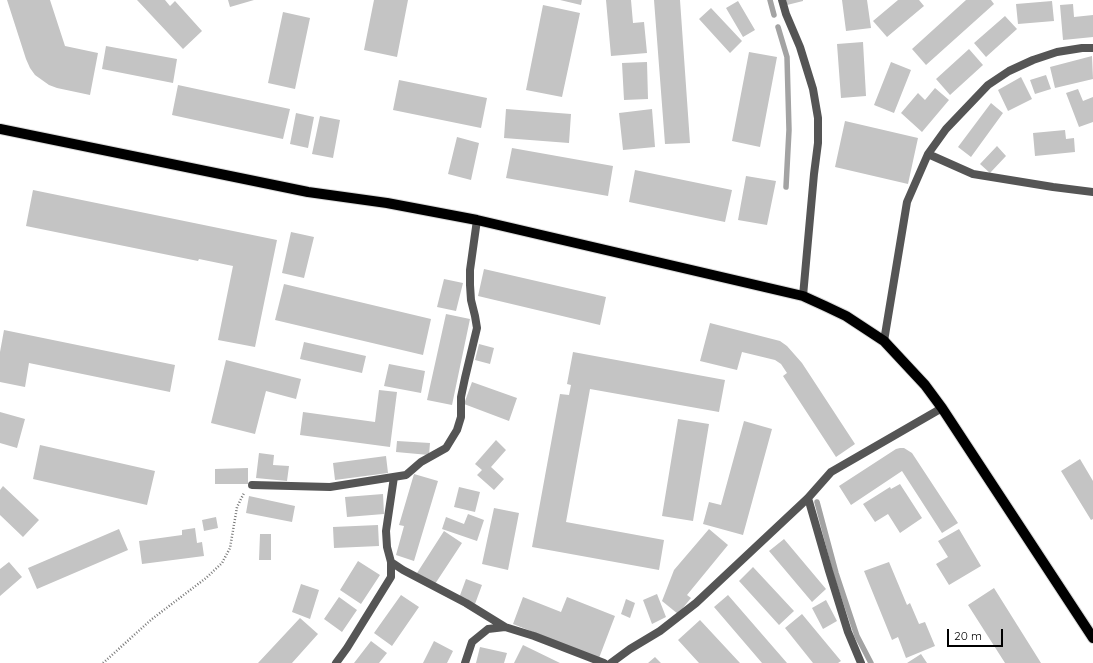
<!DOCTYPE html>
<html>
<head>
<meta charset="utf-8">
<style>
	body { margin:0 }
	#map { position:relative; width:1093px; height:663px; overflow:hidden; background:#fff; font-family:Quicksand,sans-serif }
	canvas { display:block }
	.scale { position:absolute; left:947px; top:629px; width:56px; height:18px; box-sizing:border-box; border:2px solid #000; border-top:0; padding-left:5px; font-size:12px; line-height:14px; white-space:nowrap; color:#000; -webkit-text-stroke:3px #fff; paint-order:stroke }
</style>
</head>
<body>
<div id="map">
<canvas width="1093" height="663"></canvas>
<div class="scale">20 m</div>
</div>
<script>
const context = document.querySelector('canvas').getContext('2d');
context.lineJoin = 'round';
function shape(rows) {
  const path = new Path2D();
  for (const r of rows) {
    path.moveTo(r[0], r[1]);
    for (let i = 2; i < r.length; i += 2) path.lineTo(r[i], r[i + 1]);
  }
  return path;
}
function stroke(path, color, width, dash) {
  context.strokeStyle = color;
  context.lineWidth = width;
  context.lineCap = dash ? 'butt' : 'round';
  context.setLineDash(dash || []);
  context.stroke(path);
}
function paint(path, color) {
  context.fillStyle = color;
  context.fill(path, 'evenodd');
}
const stream = shape([
	[770,0,774,15],
	[778,27,787,57,789,130,786,187],
	[817,502,836,573,857,636,871,663]
]);
const building = shape([
	[7,0,50,0,65,46,98,53,90,95,57,88,49,85,35,75,30,68,26,59],
	[137,0,165,0,170,6,175,1,202,31,183,49],
	[228,0,254,0,230,7],
	[374,0,408,0,397,57,364,50],
	[560,0,582,0,581,5],
	[606,0,631,0,633,23,644,22,647,53,611,56],
	[654,0,680,0,690,143,665,144],
	[786,0,803,0,803,1,787,5],
	[842,0,867,0,871,28,846,31],
	[898,0,919,0,924,6,887,37,873,21],
	[966,0,991,0,994,4,926,65,912,49],
	[738,1,755,30,743,37,726,8],
	[1052,1,1054,21,1018,24,1016,4],
	[1073,4,1074,17,1093,15,1093,37,1063,40,1060,5],
	[543,5,580,13,562,97,526,90],
	[711,8,742,41,730,53,699,19],
	[283,12,310,18,295,89,268,83],
	[1005,16,1017,29,986,57,974,43],
	[863,42,866,96,841,98,837,44],
	[106,46,177,59,173,83,102,69],
	[969,49,983,65,950,95,936,79],
	[749,52,777,57,760,147,732,141],
	[1092,56,1093,79,1055,88,1050,67],
	[647,62,648,99,624,100,622,63],
	[891,62,911,70,894,113,874,105],
	[1046,75,1051,89,1035,94,1030,80],
	[1021,77,1032,99,1008,111,998,90],
	[399,80,487,98,481,128,393,110],
	[178,85,290,109,283,139,172,115],
	[935,88,949,100,922,132,901,113,918,93,925,100],
	[1078,89,1083,101,1093,97,1093,122,1079,127,1066,93],
	[991,103,1003,113,971,157,958,147],
	[506,109,571,114,569,143,504,138],
	[652,109,655,147,623,150,619,113],
	[296,113,314,117,308,148,290,144],
	[320,116,340,120,333,158,312,154],
	[845,121,918,138,908,184,835,167],
	[1065,130,1066,139,1074,138,1075,152,1035,156,1033,133],
	[457,137,479,143,471,180,448,174],
	[997,146,1006,156,990,173,980,164],
	[512,148,613,166,608,196,506,178],
	[635,170,732,190,725,222,629,202],
	[746,176,776,181,767,225,738,220],
	[33,190,277,240,255,347,218,340,233,266,199,259,198,261,26,226],
	[291,232,314,237,304,278,282,273],
	[484,269,606,297,600,325,478,296],
	[444,279,463,283,456,311,437,307],
	[284,284,431,319,423,355,275,320],
	[446,314,470,319,452,405,427,400],
	[710,323,780,341,787,346,802,363,855,444,836,457,783,376,787,373,781,364,775,360,742,352,737,370,700,361],
	[4,330,175,365,170,392,29,363,25,387,0,382,0,352],
	[304,342,366,356,362,373,300,359],
	[479,344,494,348,490,364,475,360],
	[573,352,725,380,719,412,590,389,566,522,664,540,659,570,532,547,560,394,569,395,571,385,567,384],
	[226,360,301,379,296,399,266,391,255,434,211,423],
	[389,364,425,371,421,393,384,386],
	[472,382,517,398,509,421,464,404],
	[379,390,397,392,390,447,300,435,303,412,375,422],
	[0,412,25,419,17,448,0,443],
	[678,419,709,424,693,521,662,516],
	[744,421,772,429,743,535,703,524,709,502,721,505],
	[496,440,506,450,491,467,504,479,494,490,477,475,482,470,475,464],
	[397,441,430,443,429,455,396,452],
	[40,445,155,471,147,505,33,479],
	[900,448,904,448,912,453,958,523,942,533,902,471,851,505,839,486,896,449],
	[259,453,274,455,273,465,289,466,287,481,256,478],
	[386,456,388,473,335,480,333,463],
	[1080,459,1093,481,1093,519,1091,520,1061,471],
	[248,468,248,484,215,484,215,469],
	[414,474,438,481,414,561,396,555,404,526,399,525],
	[900,484,922,518,900,533,888,514,875,522,863,504,890,487,891,489],
	[3,486,39,520,23,537,0,515,0,490],
	[459,487,480,492,475,512,454,507],
	[383,494,384,514,347,517,345,497],
	[249,496,295,506,292,522,246,513],
	[494,508,519,513,508,570,482,564],
	[468,514,484,520,477,541,442,529,446,517,464,524],
	[216,517,218,528,204,531,202,520],
	[378,525,379,546,334,548,333,527],
	[195,528,197,543,202,542,204,556,142,564,139,541,182,535,182,530],
	[119,529,128,550,37,589,28,568],
	[709,529,728,545,687,595,691,598,678,614,662,601,674,570],
	[959,529,981,566,949,585,936,564,948,557,938,541],
	[444,531,462,543,435,584,417,573],
	[260,534,271,534,271,560,259,560],
	[784,539,826,589,812,602,769,551],
	[358,561,380,575,361,604,340,590],
	[9,562,22,577,0,596,0,569],
	[889,562,907,605,910,603,919,624,925,622,935,646,906,658,898,637,892,640,864,571],
	[753,567,794,611,779,625,739,581],
	[466,579,482,585,475,604,459,598],
	[301,584,319,590,310,619,292,612],
	[994,588,1041,663,1005,663,968,605],
	[657,594,666,617,652,624,643,600],
	[401,595,419,607,392,646,374,633],
	[728,595,787,663,762,663,714,607],
	[339,597,357,610,342,632,324,619],
	[523,597,561,612,567,597,615,616,599,658,513,624],
	[626,599,635,603,630,618,621,614],
	[826,600,837,621,823,629,812,608],
	[802,614,841,661,838,663,813,663,785,628],
	[300,618,318,634,292,663,258,663],
	[700,620,740,663,699,663,678,640],
	[371,641,387,653,379,663,354,663],
	[434,641,453,651,447,663,423,663],
	[523,645,560,663,514,663],
	[480,647,507,653,504,663,476,663],
	[921,654,927,663,907,663],
	[655,657,661,663,648,663]
]);
const path = shape([
	[103,663,152,619,206,578,222,563,230,548,237,507,244,493]
]);
const minor = shape([
	[782,0,786,14,800,47,813,89,818,118,818,143,814,174,803,296],
	[928,154,973,174,1053,187,1093,192],
	[884,341,907,202,928,154,946,129,988,85,1009,71,1033,60,1057,52,1082,48,1093,48],
	[394,477,386,531,387,547,391,562,403,570,466,603,505,627],
	[252,485,330,487,406,475,421,462,446,448,457,430,461,417,461,397,465,378,477,328,475,316,471,300,470,285,470,270,477,220],
	[808,498,829,571,848,632,861,663],
	[336,663,347,648,391,577,391,562],
	[465,663,472,642,488,629,505,627,534,636,604,663],
	[611,663,630,649,660,631,696,603,808,498,831,472,942,408]
]);
const primary = shape([
	[0,129,308,192,387,203,477,220,803,296,825,306,846,316,884,341,925,385,942,408,1093,638]
]);
stroke(stream, '#a3a3a3', 5.5);
paint(building, '#c4c4c4');
stroke(primary, '#dbdbdb', 12);
stroke(path, '#777', 2.5, [1, 2]);
stroke(minor, '#555', 8);
stroke(primary, '#000', 10);
</script>
</body>
</html>
